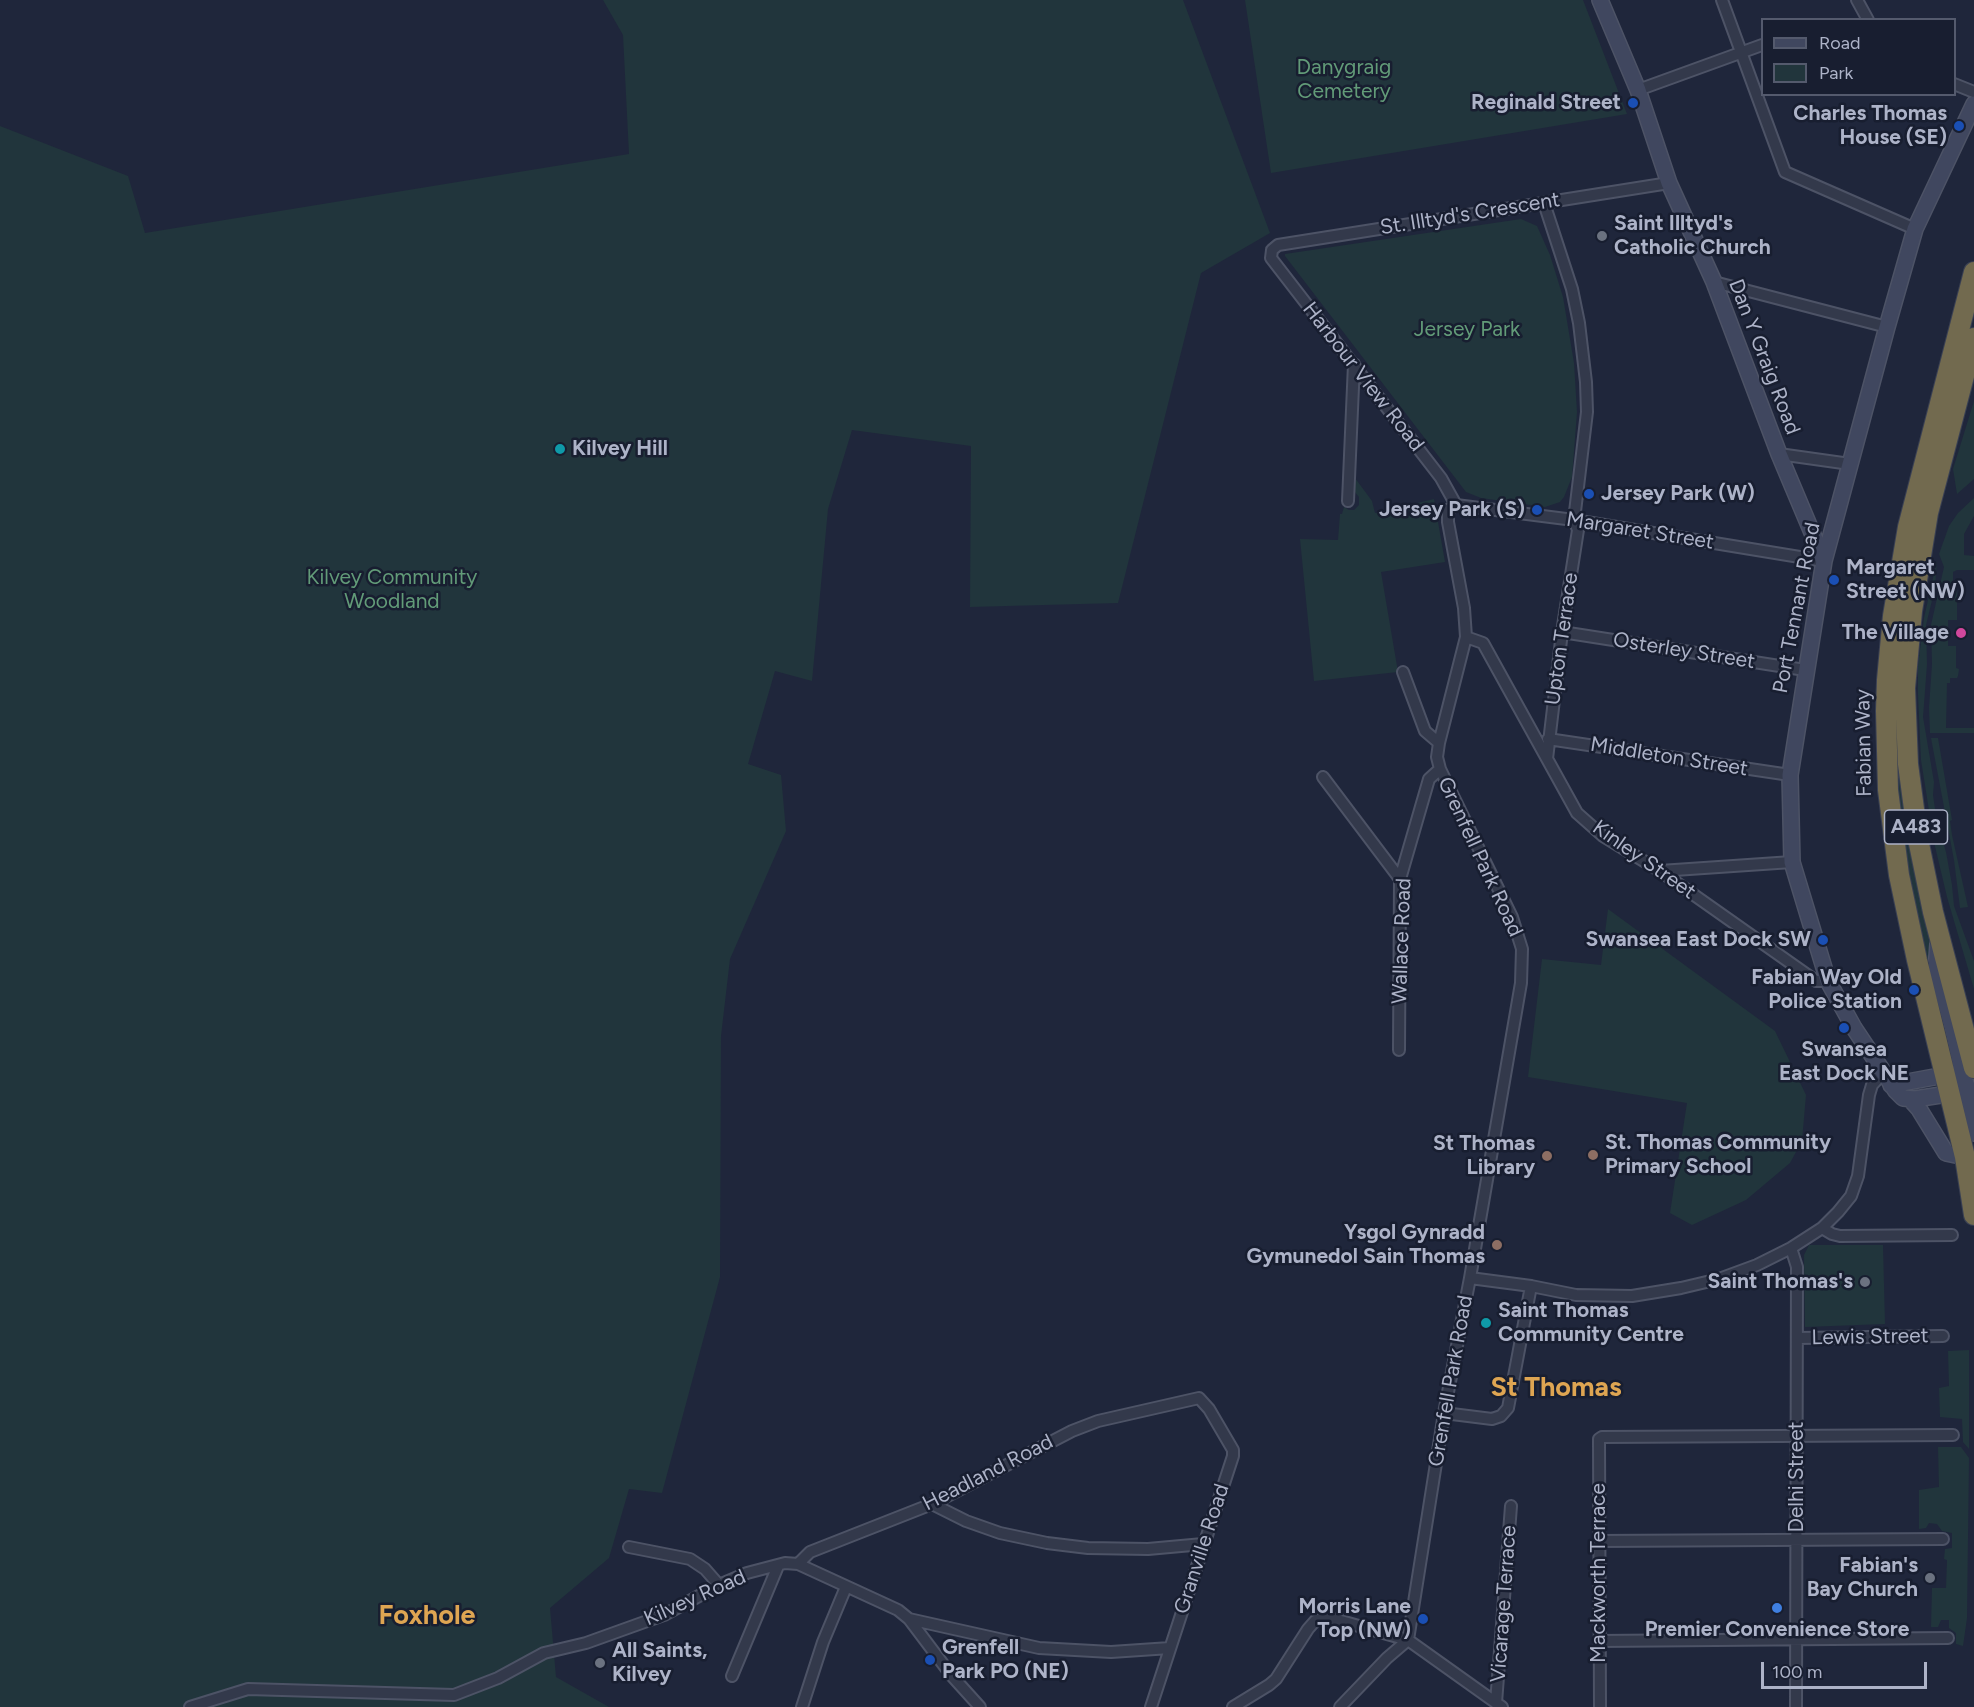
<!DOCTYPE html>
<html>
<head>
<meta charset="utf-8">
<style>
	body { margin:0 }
	#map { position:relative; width:1974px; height:1707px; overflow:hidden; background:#1f263b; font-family:Figtree,sans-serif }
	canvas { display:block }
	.legend { position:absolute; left:1761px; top:18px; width:195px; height:78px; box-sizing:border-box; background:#181e30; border:2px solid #545a6d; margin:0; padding:8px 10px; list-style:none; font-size:18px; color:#adb3c8 }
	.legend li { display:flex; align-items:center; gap:12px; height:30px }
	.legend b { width:30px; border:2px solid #545a6d }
	.scale { position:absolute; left:1761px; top:1662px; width:166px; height:27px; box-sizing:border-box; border:3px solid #adb3c8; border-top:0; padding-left:8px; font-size:18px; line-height:21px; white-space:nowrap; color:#adb3c8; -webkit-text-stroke:4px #181e30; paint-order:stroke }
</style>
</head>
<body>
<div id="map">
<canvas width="1974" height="1707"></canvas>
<ul class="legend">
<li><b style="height:8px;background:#40475f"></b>Road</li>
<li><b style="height:16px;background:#21353c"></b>Park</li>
</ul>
<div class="scale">100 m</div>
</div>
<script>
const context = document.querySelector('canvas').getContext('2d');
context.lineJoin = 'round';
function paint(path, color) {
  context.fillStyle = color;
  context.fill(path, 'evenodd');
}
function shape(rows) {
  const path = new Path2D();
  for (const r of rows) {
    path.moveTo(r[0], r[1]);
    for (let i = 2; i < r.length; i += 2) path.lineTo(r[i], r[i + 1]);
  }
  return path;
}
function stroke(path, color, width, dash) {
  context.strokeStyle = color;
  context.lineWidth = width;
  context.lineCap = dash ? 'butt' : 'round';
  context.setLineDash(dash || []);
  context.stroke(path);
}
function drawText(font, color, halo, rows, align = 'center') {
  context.font = font + ' Figtree,sans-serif';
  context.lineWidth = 5;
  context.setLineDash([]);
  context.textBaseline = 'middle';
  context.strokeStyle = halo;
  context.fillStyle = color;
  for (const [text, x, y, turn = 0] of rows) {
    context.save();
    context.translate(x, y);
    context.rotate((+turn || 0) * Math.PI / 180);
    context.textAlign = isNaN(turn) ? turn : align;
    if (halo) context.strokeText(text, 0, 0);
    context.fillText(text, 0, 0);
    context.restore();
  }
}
const green = shape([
	[603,0,1183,0,1270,233,1201,273,1118,603,970,607,971,446,852,430,828,509,812,681,775,671,748,764,781,775,786,831,730,959,721,1036,720,1277,662,1493,629,1489,609,1558,550,1608,556,1677,609,1707,0,1707,0,126,128,176,145,233,629,154,623,35],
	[1245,0,1583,0,1627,114,1271,173],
	[1521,219,1537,226,1550,255,1563,297,1574,363,1577,412,1572,477,1564,497,1560,502,1545,507,1481,498,1466,492,1285,256,1285,254],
	[1974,401,1974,479,1957,494,1953,469],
	[1355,478,1372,501,1375,513,1434,499,1445,562,1381,572,1398,672,1314,681,1300,539,1338,540,1340,514,1342,514,1344,507,1349,510,1354,510,1359,505,1359,497,1353,490],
	[1926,497,1899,674,1949,1033,1941,1035,1901,856,1891,718],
	[1974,498,1974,516,1964,534,1964,555,1974,556,1974,570,1957,570,1953,572,1953,585,1957,585,1957,620,1948,620,1948,646,1956,646,1956,668,1959,669,1958,676,1957,678,1950,678,1950,683,1947,683,1946,728,1974,728,1974,733,1930,733,1929,708,1932,664,1931,625,1944,567,1939,554,1949,526,1958,513],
	[1937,560,1935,588,1926,625,1927,664,1923,717,1934,782,1933,795,1937,823,1946,852,1952,885,1954,906,1974,961,1974,989,1947,897,1934,842,1921,760,1918,695,1918,666,1924,618],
	[1931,738,1938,738,1952,820,1950,821,1952,835,1968,907,1960,908,1954,860],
	[1608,909,1775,1031,1806,1095,1802,1141,1790,1163,1746,1200,1692,1225,1670,1213,1687,1103,1528,1077,1542,959,1601,965],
	[1809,1245,1883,1245,1885,1324,1805,1327,1804,1255],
	[1969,1350,1969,1449,1963,1442,1962,1419,1940,1417,1939,1388,1949,1386,1948,1351],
	[1938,1447,1961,1447,1969,1458,1967,1618,1963,1646,1956,1644,1956,1633,1949,1628,1949,1620,1941,1620,1938,1627,1931,1627,1932,1588,1946,1588,1947,1560,1944,1559,1945,1549,1952,1548,1952,1533,1942,1531,1937,1524,1929,1523,1926,1528,1919,1529,1919,1490,1939,1487]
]);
const street = shape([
	[1722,0,1785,172,1915,229],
	[1857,0,1868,20],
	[1954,84,1974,92],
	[1638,90,1762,45],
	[1544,203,1572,289,1579,323,1586,382,1587,412,1574,520,1578,530,1562,632,1547,759],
	[1714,282,1887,327],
	[1779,454,1850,464],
	[1348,501,1354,364],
	[1456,505,1441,478,1271,258,1272,250,1278,245,1669,183],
	[1456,505,1574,520,1824,561],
	[1562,632,1805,670],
	[1466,637,1483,643,1577,813,1603,836,1660,871,1816,981,1828,981],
	[1403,672,1425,731,1439,743],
	[1548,739,1790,775],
	[1323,777,1400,879],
	[1660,871,1792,862],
	[1399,1050,1400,879,1429,779,1440,769],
	[1822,1228,1832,1234,1840,1236,1952,1235],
	[1791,1248,1797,1267,1796,1707],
	[1470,1278,1531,1286,1576,1295,1632,1296,1681,1288,1719,1279,1757,1265,1791,1248,1822,1228,1838,1212,1851,1196,1858,1176,1869,1095,1872,1085,1883,1073],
	[1797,1338,1943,1336],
	[1444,1413,1492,1419,1501,1416,1508,1408,1531,1286],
	[932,1504,966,1521,1000,1533,1047,1543,1088,1548,1148,1549,1203,1544],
	[1599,1541,1943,1539],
	[629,1547,690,1559,705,1569,719,1585],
	[798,1564,810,1552,932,1504,1072,1431,1098,1421,1199,1398,1209,1409,1233,1450,1233,1456,1151,1707],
	[909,1619,1039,1648,1111,1652,1170,1648],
	[1408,1640,1444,1413,1470,1278,1521,983,1522,949,1512,917,1440,769,1437,757,1439,743,1466,637,1464,608,1448,522,1448,510,1456,505],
	[1599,1641,1948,1638],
	[732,1676,778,1566],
	[1496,1703,1511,1506],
	[190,1707,248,1689,454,1695,498,1678,544,1653,586,1643,664,1615,719,1585,747,1573,785,1563,798,1564,898,1610,909,1619,952,1676,980,1707],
	[802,1707,823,1642,846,1587],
	[1233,1707,1269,1685,1276,1679,1308,1629,1315,1621,1327,1617,1408,1640,1502,1707],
	[1340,1707,1387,1658,1408,1640],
	[1600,1707,1599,1439,1602,1437,1953,1435]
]);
const secondary = shape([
	[1600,0,1638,90,1669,183,1714,282,1779,454,1824,561],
	[1974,104,1915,229,1887,327,1824,561,1790,775,1792,862,1828,981,1854,1028,1896,1091,1903,1098,1915,1099,1974,1090],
	[1938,944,1936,970,1953,1029,1962,1071,1956,1087,1950,1094],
	[1966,1083,1966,1091,1974,1133],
	[1891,1085,1956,1073],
	[1910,1099,1919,1109,1946,1153,1965,1157]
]);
const highway = shape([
	[1974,272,1908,527,1893,616,1887,680,1886,711,1888,790,1899,875,1917,960,1965,1157,1974,1215],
	[1974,338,1928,513,1912,611,1905,688,1908,764,1918,839,1933,912,1974,1068]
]);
const markers = [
	[1633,103,6,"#1a4fb4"],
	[1959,126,6,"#1a4fb4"],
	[1602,236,6,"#6b7280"],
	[560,449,6,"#0f9aa8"],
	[1589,494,6,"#1a4fb4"],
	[1537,510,6,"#1a4fb4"],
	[1834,580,6,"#1a4fb4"],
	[1961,633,6,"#d1479c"],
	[1823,940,6,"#1a4fb4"],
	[1914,990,6,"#1a4fb4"],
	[1844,1028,6,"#1a4fb4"],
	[1593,1155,6,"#8d6e63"],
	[1547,1156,6,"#8d6e63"],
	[1497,1245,6,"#8d6e63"],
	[1865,1282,6,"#6b7280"],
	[1486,1323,6,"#0f9aa8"],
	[1930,1578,6,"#6b7280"],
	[1777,1608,6,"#3f7fe0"],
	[1423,1619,6,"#1a4fb4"],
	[930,1660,6,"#1a4fb4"],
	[600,1663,6,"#6b7280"]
];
const shields = [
	[1916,827,63]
];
const shieldNames = [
	["A483",1916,827]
];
const parkNames = [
	["Danygraig",1344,68],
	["Cemetery",1344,92],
	["Jersey Park",1467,330],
	["Kilvey Community",392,578],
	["Woodland",392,602]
];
const poiNames = [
	["Reginald Street",1621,103],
	["Charles Thomas",1947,114],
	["House (SE)",1947,138],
	["Saint Illtyd's",1614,224,"left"],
	["Catholic Church",1614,248,"left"],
	["Kilvey Hill",572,449,"left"],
	["Jersey Park (W)",1601,494,"left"],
	["Jersey Park (S)",1525,510],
	["Margaret",1846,568,"left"],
	["Street (NW)",1846,592,"left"],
	["The Village",1949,633],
	["Swansea East Dock SW",1811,940],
	["Fabian Way Old",1902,978],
	["Police Station",1902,1002],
	["Swansea",1844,1050,"center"],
	["East Dock NE",1844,1074,"center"],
	["St. Thomas Community",1605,1143,"left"],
	["Primary School",1605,1167,"left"],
	["St Thomas",1535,1144],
	["Library",1535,1168],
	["Ysgol Gynradd",1485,1233],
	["Gymunedol Sain Thomas",1485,1257],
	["Saint Thomas's",1853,1282],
	["Saint Thomas",1498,1311,"left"],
	["Community Centre",1498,1335,"left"],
	["Fabian's",1918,1566],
	["Bay Church",1918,1590],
	["Morris Lane",1411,1607],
	["Top (NW)",1411,1631],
	["Premier Convenience Store",1777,1630,"center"],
	["Grenfell",942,1648,"left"],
	["Park PO (NE)",942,1672,"left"],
	["All Saints,",612,1651,"left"],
	["Kilvey",612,1675,"left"]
];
const streetNames = [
	["St. Illtyd's Crescent",1470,214,-9],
	["Dan Y Graig Road",1764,357,69],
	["Harbour View Road",1363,377,52],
	["Margaret Street",1640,531,9],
	["Port Tennant Road",1797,608,-79],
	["Upton Terrace",1562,639,-82],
	["Osterley Street",1684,651,9],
	["Fabian Way",1864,743,-91],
	["Middleton Street",1669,757,9],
	["Grenfell Park Road",1480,857,65],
	["Kinley Street",1644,860,35],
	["Wallace Road",1402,941,-88],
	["Lewis Street",1870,1337,-1],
	["Grenfell Park Road",1451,1381,-80],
	["Headland Road",988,1473,-27],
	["Delhi Street",1797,1477,-90],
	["Granville Road",1202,1549,-72],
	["Mackworth Terrace",1599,1573,-90],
	["Kilvey Road",695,1598,-24],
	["Vicarage Terrace",1504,1604,-86]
];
const districtNames = [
	["St Thomas",1556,1388],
	["Foxhole",427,1616]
];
paint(green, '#21353c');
stroke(street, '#4d5366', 14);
stroke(secondary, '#4d5366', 18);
stroke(highway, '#3a4053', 22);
stroke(street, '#33394b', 10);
stroke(secondary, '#40475f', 15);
stroke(highway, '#726a4f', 20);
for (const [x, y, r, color] of markers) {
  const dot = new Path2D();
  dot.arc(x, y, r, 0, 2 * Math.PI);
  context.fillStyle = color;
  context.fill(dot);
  stroke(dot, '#181e30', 2);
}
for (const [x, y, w] of shields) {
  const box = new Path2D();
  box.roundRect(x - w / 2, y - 17, w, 34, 4.5);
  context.fillStyle = '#181e30';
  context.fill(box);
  stroke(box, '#adb3c8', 1.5);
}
drawText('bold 20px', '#adb3c8', null, shieldNames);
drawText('21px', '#629b78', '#181e30', parkNames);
drawText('bold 21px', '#adb3c8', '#181e30', poiNames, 'right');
drawText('21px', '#adb3c8', '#181e30', streetNames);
drawText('bold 27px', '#dea552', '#181e30', districtNames);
</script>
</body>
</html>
